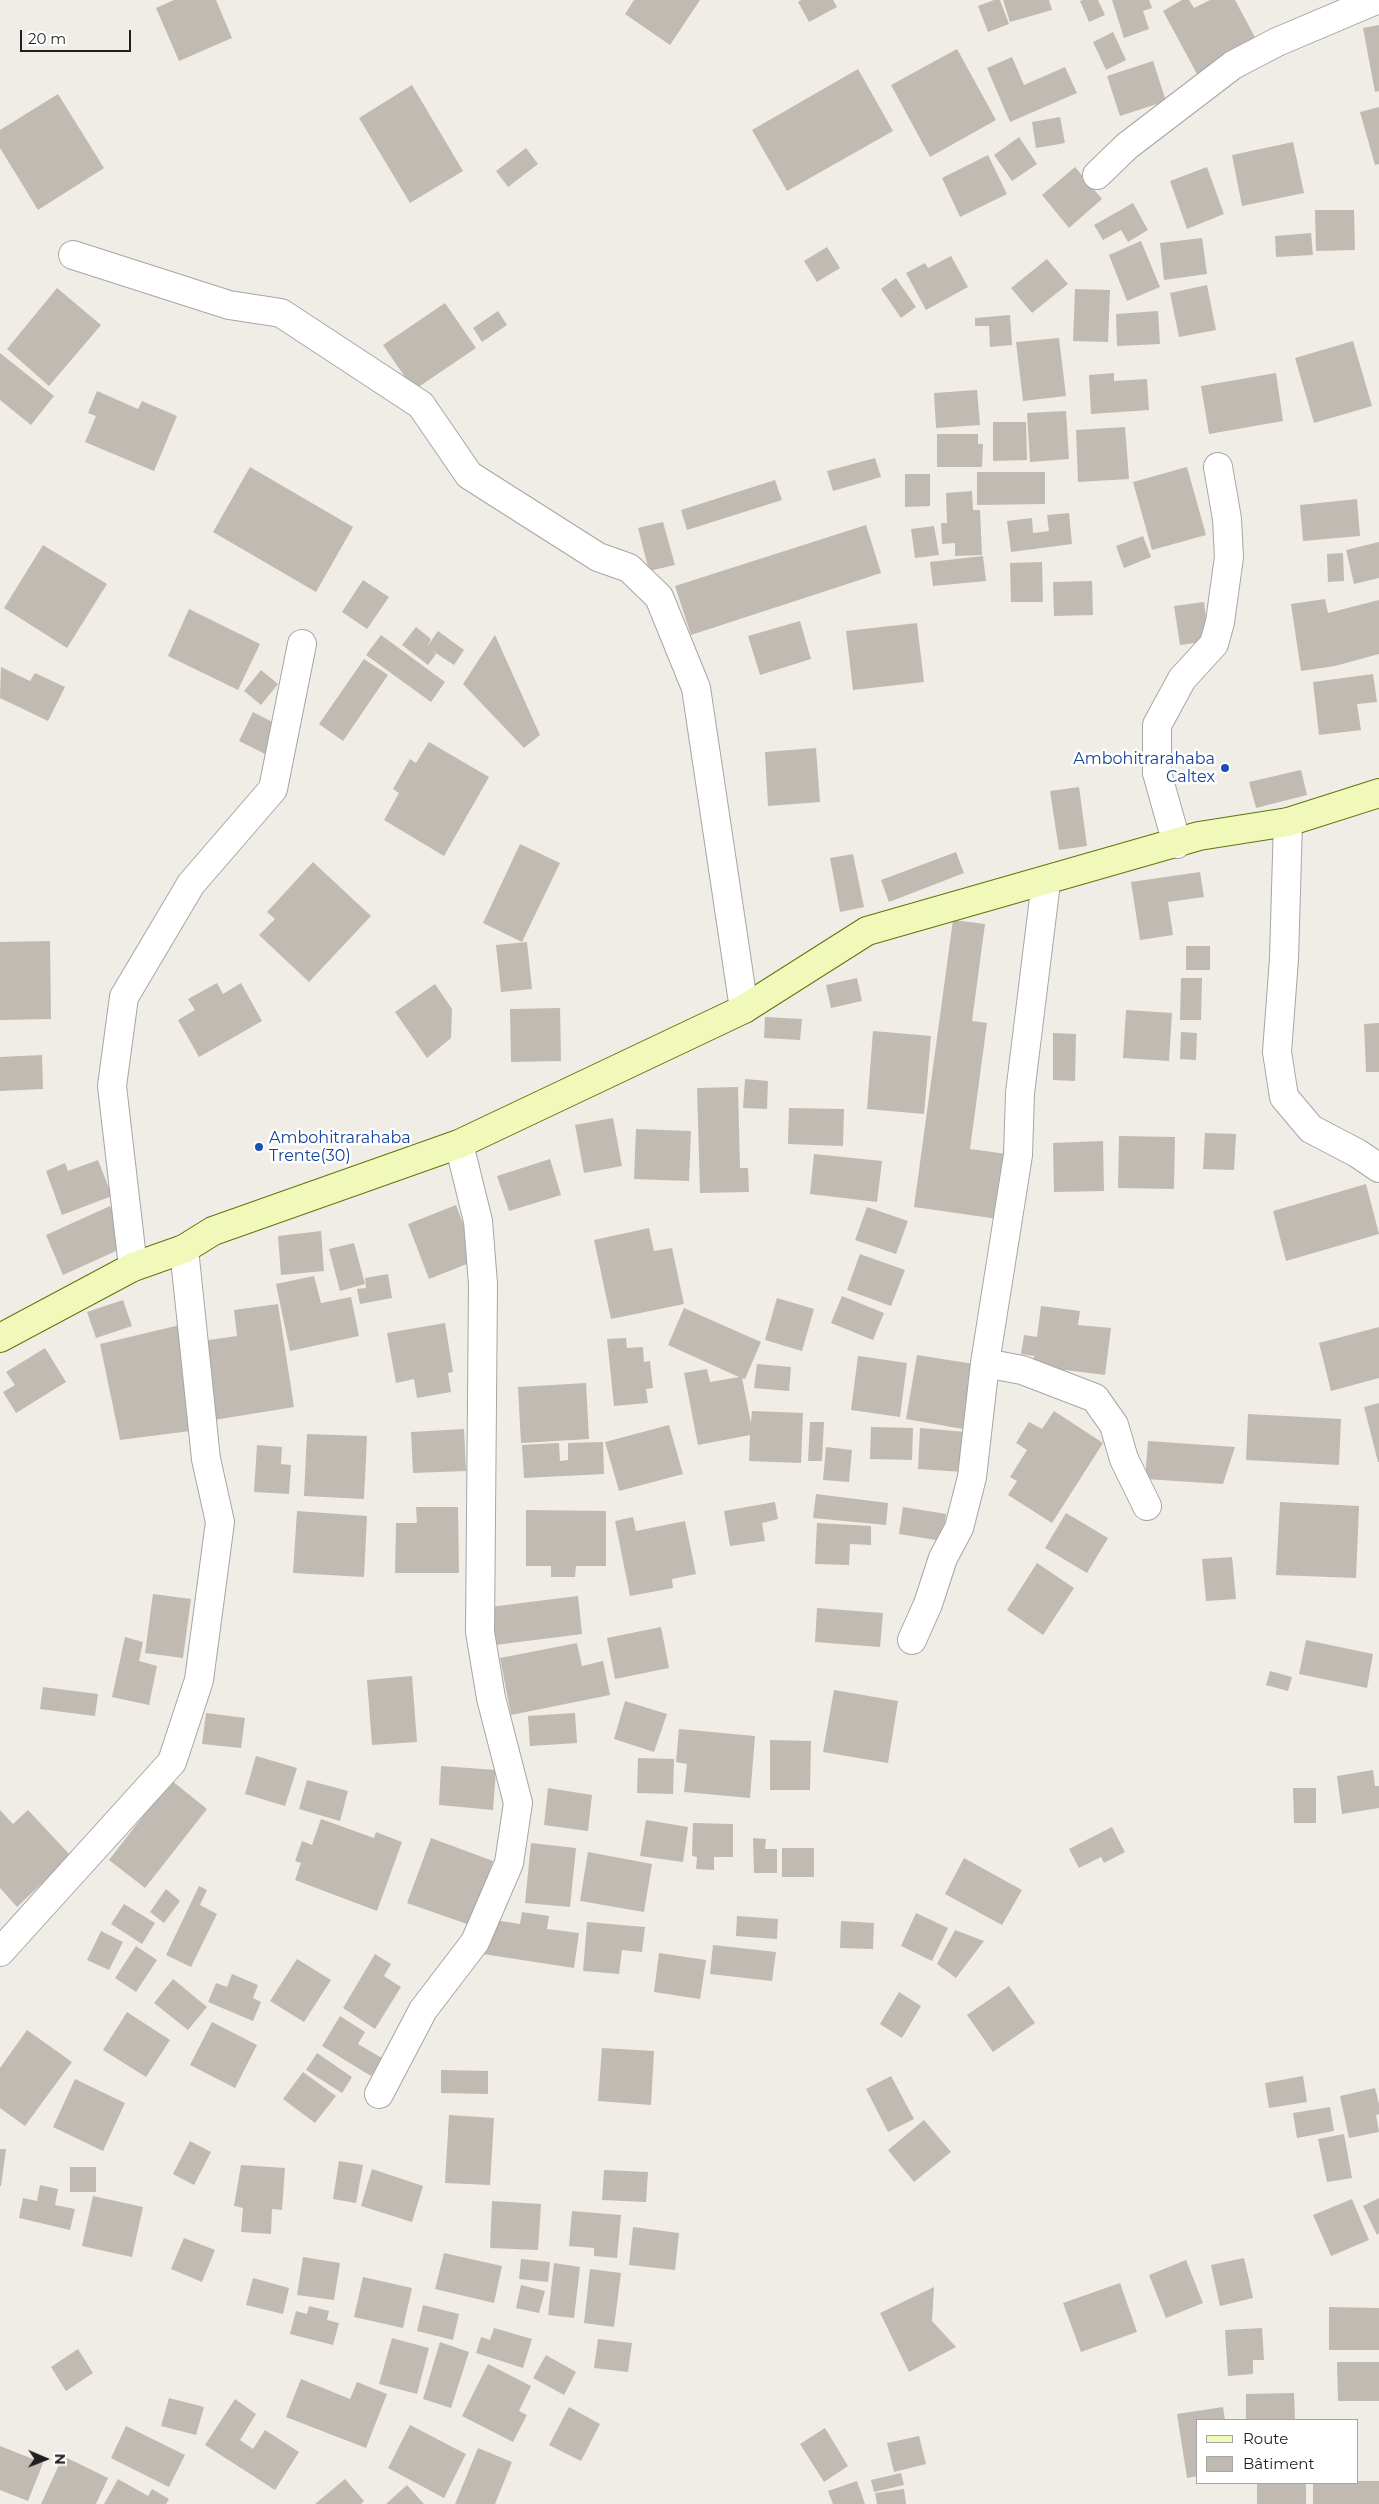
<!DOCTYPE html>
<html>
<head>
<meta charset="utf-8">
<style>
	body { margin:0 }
	#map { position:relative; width:1379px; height:2504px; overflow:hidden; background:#f0ede6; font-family:Montserrat,sans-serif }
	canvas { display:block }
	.legend { position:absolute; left:1196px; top:2419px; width:162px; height:65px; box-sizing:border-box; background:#fff; border:1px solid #a5a5a5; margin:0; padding:6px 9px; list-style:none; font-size:15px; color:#1f1f1f }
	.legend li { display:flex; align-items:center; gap:10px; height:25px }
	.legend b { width:25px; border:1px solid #a5a5a5 }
	.north { position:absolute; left:20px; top:2434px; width:50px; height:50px; -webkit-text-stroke:4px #fff; paint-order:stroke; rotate:91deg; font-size:14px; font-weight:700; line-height:20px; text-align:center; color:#1f1f1f }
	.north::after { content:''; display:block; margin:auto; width:18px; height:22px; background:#1f1f1f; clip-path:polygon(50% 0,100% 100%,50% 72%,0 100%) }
	.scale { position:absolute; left:20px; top:30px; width:111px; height:22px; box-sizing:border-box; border:2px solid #1f1f1f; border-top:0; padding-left:6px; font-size:15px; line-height:18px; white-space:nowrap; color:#1f1f1f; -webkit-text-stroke:4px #fff; paint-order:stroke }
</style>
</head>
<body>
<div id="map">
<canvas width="1379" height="2504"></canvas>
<ul class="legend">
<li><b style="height:6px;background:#f0f9ba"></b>Route</li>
<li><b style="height:14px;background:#c1bab2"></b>Bâtiment</li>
</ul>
<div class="north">N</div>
<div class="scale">20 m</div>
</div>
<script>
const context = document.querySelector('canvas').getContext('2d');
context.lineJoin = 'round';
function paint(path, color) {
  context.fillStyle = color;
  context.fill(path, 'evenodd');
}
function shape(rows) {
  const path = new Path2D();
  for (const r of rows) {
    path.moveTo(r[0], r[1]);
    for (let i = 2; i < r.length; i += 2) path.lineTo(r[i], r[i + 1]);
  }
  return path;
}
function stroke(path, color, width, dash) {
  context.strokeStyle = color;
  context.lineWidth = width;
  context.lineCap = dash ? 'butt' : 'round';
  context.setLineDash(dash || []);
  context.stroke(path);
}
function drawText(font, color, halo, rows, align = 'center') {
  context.font = font + ' Montserrat,sans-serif';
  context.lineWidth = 5;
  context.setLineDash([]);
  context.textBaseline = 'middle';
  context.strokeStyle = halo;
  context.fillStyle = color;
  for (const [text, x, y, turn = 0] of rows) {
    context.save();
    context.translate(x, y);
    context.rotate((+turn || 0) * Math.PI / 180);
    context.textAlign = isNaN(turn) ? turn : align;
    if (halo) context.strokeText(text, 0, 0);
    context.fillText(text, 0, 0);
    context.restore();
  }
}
const building = shape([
	[174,0,216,0,232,38,179,61,156,8],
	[634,0,700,0,670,45,625,14],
	[801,0,833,0,837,7,809,22,798,2],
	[994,0,1000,0,1009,24,988,32,978,6],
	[1003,0,1049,0,1052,10,1010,22],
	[1083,0,1098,0,1105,15,1089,22,1080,1],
	[1112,0,1149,0,1152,8,1143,11,1149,29,1124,38],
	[1182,0,1189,0,1194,8,1210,0,1235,0,1257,41,1197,74,1163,11],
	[1379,25,1379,91,1375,92,1363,28],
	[1113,32,1126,60,1106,70,1093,42],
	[957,49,996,120,930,157,891,85],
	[1012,57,1024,85,1065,67,1077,93,1010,122,987,68],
	[1153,61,1166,101,1120,116,1107,76],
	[858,69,893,131,787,191,752,130],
	[412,85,463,171,410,203,359,118],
	[58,94,104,168,38,210,0,148,0,130],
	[1379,107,1379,164,1375,165,1360,112],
	[1060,117,1065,143,1036,148,1032,122],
	[1019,137,1037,164,1012,181,994,155],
	[1293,142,1304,193,1242,206,1232,155],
	[526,148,538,164,508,187,496,171],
	[988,155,1007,194,960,217,942,178],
	[1075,167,1102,199,1069,228,1042,195],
	[1207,167,1224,214,1187,229,1170,181],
	[1133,203,1148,230,1128,242,1121,230,1103,240,1094,225],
	[1315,210,1354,210,1355,250,1316,251],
	[1311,233,1313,255,1276,257,1275,236],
	[1202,238,1207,274,1164,280,1160,243],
	[1141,241,1160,287,1127,301,1109,255],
	[827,247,840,268,817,282,804,261],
	[951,256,968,287,926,310,906,273,925,263,928,268],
	[1047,259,1068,284,1032,313,1011,288],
	[896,278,916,307,901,318,881,289],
	[1207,285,1216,330,1179,337,1170,293],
	[57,288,101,325,49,386,7,349],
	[1075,289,1110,290,1108,342,1073,341],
	[445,303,476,348,414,390,383,345],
	[498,311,507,325,482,342,473,328],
	[1158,311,1160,344,1117,346,1116,314],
	[1010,315,1012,345,990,347,989,326,975,326,975,318],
	[1059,338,1066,396,1023,401,1016,342],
	[1353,341,1372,406,1314,423,1295,358],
	[0,353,54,396,31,425,0,400],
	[1114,373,1114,381,1147,379,1149,410,1091,414,1089,375],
	[1276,373,1283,421,1209,434,1201,386],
	[977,390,980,425,936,428,934,393],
	[97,391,138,409,142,401,177,416,154,471,85,442,96,416,88,413],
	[1066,411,1069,459,1030,462,1027,413],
	[993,422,1026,422,1027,460,993,461],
	[1125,427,1129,479,1078,482,1076,430],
	[937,434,978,434,978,444,983,444,982,467,937,467],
	[875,458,881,477,833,491,827,471],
	[250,467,353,527,316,592,213,532],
	[1187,467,1206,535,1152,550,1133,482],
	[977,472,1045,472,1045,504,977,505],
	[905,474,930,474,930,506,905,507],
	[775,480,782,500,687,530,681,510],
	[972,491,973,510,980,510,982,555,955,556,955,543,942,544,941,523,947,523,946,493],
	[1357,499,1360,536,1303,541,1300,505],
	[1069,513,1072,544,1011,552,1007,521,1032,518,1033,533,1049,531,1047,515],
	[663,522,675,565,649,571,638,528],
	[866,525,881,573,691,635,675,586],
	[934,526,939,555,915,558,911,529],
	[1143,536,1151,557,1124,568,1116,546],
	[1379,542,1379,578,1354,584,1346,550],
	[43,545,107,584,67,648,4,608],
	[1343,553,1344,581,1328,582,1327,554],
	[983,556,986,581,933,586,930,562],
	[1042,562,1043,602,1011,602,1010,563],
	[363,580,389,597,367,629,342,612],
	[1092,581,1093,615,1054,616,1053,582],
	[1325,599,1328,613,1379,600,1379,654,1335,666,1301,671,1291,604],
	[1204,602,1209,641,1180,645,1174,606],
	[189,609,260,644,238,690,168,656],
	[800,621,811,659,760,675,748,636],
	[917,623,924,682,853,690,846,631],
	[416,627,431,639,427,647,438,631,464,650,454,665,431,650,436,654,428,665,402,645],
	[381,635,445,682,431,702,366,655],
	[495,635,540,735,524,748,463,684],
	[364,659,388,675,343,741,319,724],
	[1,667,30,681,35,673,65,687,48,721,0,698],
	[261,670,278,684,261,705,244,691],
	[1373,674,1377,702,1357,704,1361,730,1319,735,1313,682],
	[253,712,282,727,267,755,239,741],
	[429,742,489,777,444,856,384,820,399,793,393,789,410,759,416,763],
	[816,748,820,802,768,806,765,752],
	[1301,770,1307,795,1256,808,1249,782],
	[1079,787,1087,846,1059,850,1050,791],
	[520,844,560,863,522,942,483,923],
	[956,852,964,873,889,902,881,880],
	[853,854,864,907,840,912,830,858],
	[313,862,371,916,309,982,259,935,275,919,267,912],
	[1200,872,1204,897,1168,902,1173,935,1140,940,1131,882],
	[953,920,985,924,972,1021,987,1023,970,1149,1007,1154,998,1219,914,1207],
	[50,941,51,1019,0,1020,0,942],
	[527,942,532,989,501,992,496,945],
	[1186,946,1210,946,1210,970,1186,970],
	[857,978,862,1001,831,1008,826,985],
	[1181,978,1202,978,1201,1020,1180,1020],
	[217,983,223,994,241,983,262,1021,199,1057,178,1020,195,1010,188,999],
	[435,984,452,1009,451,1038,427,1058,395,1012],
	[560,1008,561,1061,511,1062,510,1009],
	[1126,1010,1172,1013,1169,1061,1123,1058],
	[765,1017,802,1019,800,1040,764,1038],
	[1379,1023,1379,1072,1366,1072,1364,1024],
	[873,1031,931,1036,924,1114,867,1109],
	[1181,1032,1197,1033,1196,1060,1180,1059],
	[1053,1033,1076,1034,1075,1081,1053,1080],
	[42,1055,43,1089,0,1091,0,1057],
	[745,1079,768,1081,767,1109,743,1108],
	[738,1087,740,1168,748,1168,749,1192,700,1193,697,1088],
	[789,1108,844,1109,843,1146,788,1144],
	[613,1118,622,1166,584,1173,575,1125],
	[636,1129,691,1131,689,1181,634,1179],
	[1205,1133,1236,1134,1234,1170,1203,1169],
	[1119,1136,1175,1137,1174,1189,1118,1188],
	[1103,1141,1104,1191,1054,1192,1053,1143],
	[814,1154,882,1161,877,1202,810,1194],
	[550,1159,561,1195,509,1211,497,1176],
	[98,1160,112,1196,62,1215,46,1171,65,1163,68,1171],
	[1366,1184,1379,1234,1286,1261,1273,1211],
	[456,1205,477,1260,429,1279,408,1224],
	[110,1206,127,1246,63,1275,46,1235],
	[867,1207,908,1221,896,1254,855,1240],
	[649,1228,654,1251,672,1248,684,1304,611,1319,594,1240],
	[321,1231,324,1271,281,1275,278,1236],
	[354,1243,365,1284,340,1291,329,1249],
	[860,1254,905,1270,891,1306,847,1290],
	[388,1274,392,1298,360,1304,357,1289,366,1288,365,1278],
	[314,1276,321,1303,351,1297,359,1336,290,1351,276,1284],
	[842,1296,884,1313,873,1340,831,1323],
	[777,1298,814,1309,802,1351,765,1340],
	[123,1300,132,1326,96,1338,87,1312],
	[278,1304,294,1407,214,1420,202,1341,237,1336,234,1310],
	[1041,1306,1080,1311,1078,1325,1111,1328,1105,1375,1033,1366,1034,1356,1021,1354,1024,1335,1037,1337],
	[684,1308,761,1342,745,1379,742,1378,751,1423,752,1411,803,1413,801,1463,749,1461,750,1435,698,1445,684,1373,707,1369,710,1382,739,1377,668,1345],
	[445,1323,453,1372,448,1373,451,1392,417,1398,414,1379,396,1383,387,1333],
	[180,1325,190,1431,120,1440,100,1344],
	[1379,1327,1379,1378,1331,1391,1319,1343],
	[626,1338,627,1348,643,1347,644,1362,650,1361,653,1388,646,1389,648,1403,614,1406,607,1339],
	[45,1348,66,1382,16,1413,3,1392,15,1385,6,1372],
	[917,1355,974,1364,963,1429,906,1419],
	[858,1356,907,1363,900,1417,851,1410],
	[757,1364,791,1367,789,1391,754,1388],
	[586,1383,589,1439,521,1443,518,1387],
	[1379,1403,1379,1462,1378,1462,1364,1407],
	[1054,1411,1103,1443,1052,1523,1008,1495,1017,1481,1010,1477,1027,1450,1016,1443,1029,1422,1042,1429],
	[1248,1414,1341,1419,1339,1465,1246,1460],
	[810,1422,824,1422,822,1461,808,1461],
	[669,1425,683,1474,619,1491,605,1442],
	[871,1427,913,1428,912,1460,870,1459],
	[920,1428,966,1432,964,1472,918,1469],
	[464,1429,466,1471,413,1473,411,1432],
	[307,1434,367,1436,364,1499,304,1496],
	[1148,1441,1235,1447,1223,1484,1145,1479],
	[603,1442,604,1474,524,1478,522,1445,559,1443,560,1461,568,1460,568,1443],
	[257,1445,282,1447,281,1464,291,1465,289,1494,254,1492],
	[826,1447,852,1450,849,1482,823,1480],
	[816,1494,888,1503,886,1525,813,1518],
	[775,1502,778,1519,762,1523,765,1541,730,1546,724,1511],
	[1280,1502,1359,1506,1356,1578,1276,1575],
	[416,1507,458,1507,459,1573,395,1573,396,1523,417,1523],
	[903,1507,946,1514,942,1541,899,1534],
	[526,1510,606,1511,606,1566,576,1566,575,1577,551,1577,551,1566,526,1566],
	[297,1511,367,1516,364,1577,293,1573],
	[1066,1513,1108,1538,1087,1573,1045,1548],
	[633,1517,636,1531,685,1521,696,1574,672,1579,673,1588,630,1596,615,1521],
	[817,1523,871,1526,871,1545,850,1544,849,1565,815,1564],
	[1232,1557,1236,1599,1206,1601,1202,1559],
	[1037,1563,1074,1588,1043,1635,1007,1610],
	[153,1594,191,1599,183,1658,145,1653],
	[578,1596,582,1634,495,1645,490,1607],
	[817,1608,883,1613,880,1647,815,1642],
	[661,1627,669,1668,615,1679,607,1638],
	[125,1637,143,1642,139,1661,157,1666,149,1705,112,1697],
	[1306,1640,1373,1654,1367,1688,1299,1674],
	[577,1643,582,1666,603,1661,610,1695,511,1715,500,1658],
	[1270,1671,1292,1677,1288,1691,1266,1685],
	[412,1676,417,1742,372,1745,367,1680],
	[43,1687,98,1694,95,1716,40,1709],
	[834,1690,898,1701,888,1763,823,1752],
	[625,1701,667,1714,654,1752,614,1739],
	[206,1713,245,1718,241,1748,202,1744],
	[575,1713,577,1743,530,1746,528,1716],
	[679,1729,755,1736,750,1798,684,1792,687,1764,676,1762],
	[770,1740,811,1741,810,1790,770,1790],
	[256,1756,297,1768,285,1806,245,1794],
	[638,1758,674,1759,673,1794,637,1793],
	[441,1766,496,1770,493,1810,439,1805],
	[1373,1770,1375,1786,1379,1786,1379,1808,1342,1814,1337,1776],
	[171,1780,207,1809,145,1888,109,1860],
	[307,1780,348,1791,340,1821,299,1809],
	[548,1788,592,1795,588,1831,544,1825],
	[1293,1788,1316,1788,1316,1823,1294,1823],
	[0,1810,13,1824,28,1810,71,1856,17,1907,0,1888],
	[321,1819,374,1838,376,1832,402,1842,377,1911,295,1880,301,1863,295,1861,302,1841,312,1845],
	[646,1820,688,1827,683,1862,640,1856],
	[693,1823,733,1824,733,1857,714,1857,714,1870,696,1869,697,1857,692,1856],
	[1112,1827,1125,1852,1104,1863,1101,1857,1079,1868,1069,1849],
	[431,1838,493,1861,470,1925,407,1903],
	[753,1838,766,1839,765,1849,777,1849,777,1873,754,1873],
	[531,1843,576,1848,570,1907,525,1903],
	[782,1848,814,1848,814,1877,782,1877],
	[588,1852,652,1864,644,1912,580,1901],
	[964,1858,1022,1890,1002,1925,945,1894],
	[199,1886,207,1890,200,1905,217,1914,191,1967,166,1955],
	[166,1889,180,1901,164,1923,150,1912],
	[124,1904,155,1923,142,1944,111,1924],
	[522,1912,549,1916,547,1929,579,1933,574,1968,483,1954,488,1919,520,1924],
	[916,1913,948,1928,932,1961,901,1946],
	[737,1916,778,1919,777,1939,736,1936],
	[841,1921,874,1923,873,1949,840,1948],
	[587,1922,645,1927,642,1952,622,1950,619,1974,583,1971],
	[955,1930,984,1941,956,1978,937,1964],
	[101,1931,123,1942,109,1970,87,1960],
	[713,1945,776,1952,772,1981,710,1974],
	[136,1946,157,1960,136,1992,115,1978],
	[659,1953,706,1960,700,1999,654,1992],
	[375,1954,391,1964,384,1976,401,1987,375,2029,343,2008],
	[297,1959,331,1980,304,2022,270,2001],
	[232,1974,258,1985,253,1998,261,2002,253,2021,208,2002,216,1983,227,1987],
	[173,1979,207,2007,188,2030,154,2003],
	[1009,1986,1035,2023,993,2052,967,2015],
	[899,1992,921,2006,902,2038,880,2024],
	[127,2012,170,2040,146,2077,103,2050],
	[340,2016,365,2032,358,2044,382,2058,371,2076,322,2046],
	[212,2022,257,2045,235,2088,190,2065],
	[27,2030,72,2062,25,2126,0,2108,0,2068],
	[602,2048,654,2051,651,2105,598,2101],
	[317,2053,352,2077,342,2093,306,2070],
	[441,2070,488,2071,488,2094,441,2093],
	[303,2072,336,2096,315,2123,283,2099],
	[891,2076,914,2119,888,2132,866,2089],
	[1303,2076,1307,2102,1269,2108,1265,2083],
	[75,2079,125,2103,103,2151,53,2127],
	[1375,2088,1379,2104,1379,2114,1376,2115,1379,2132,1349,2138,1340,2096],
	[1330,2107,1334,2131,1297,2138,1293,2113],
	[449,2115,494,2118,490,2185,445,2183],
	[924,2120,951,2152,914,2182,888,2150],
	[1344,2134,1352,2178,1327,2182,1318,2139],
	[190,2141,211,2152,194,2185,173,2174],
	[0,2149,6,2149,1,2186,0,2186],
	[339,2161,363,2165,356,2203,333,2199],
	[241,2165,285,2168,282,2210,272,2209,271,2234,241,2232,243,2208,234,2206],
	[70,2167,96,2167,96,2192,70,2192],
	[372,2169,423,2186,412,2222,361,2206],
	[604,2170,648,2172,646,2202,602,2200],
	[40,2185,58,2189,55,2205,75,2209,70,2230,19,2218,23,2198,37,2201],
	[93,2196,143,2207,132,2257,82,2246],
	[1379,2198,1379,2233,1377,2235,1363,2206],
	[1352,2199,1369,2240,1331,2256,1313,2215],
	[492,2201,541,2204,538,2250,490,2248],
	[572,2211,621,2215,617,2258,594,2256,594,2248,569,2246],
	[633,2227,679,2233,675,2270,629,2265],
	[184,2238,215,2250,202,2282,171,2269],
	[444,2253,502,2266,494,2303,435,2289],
	[303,2257,340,2263,334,2300,297,2295],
	[1244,2258,1253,2298,1220,2306,1211,2265],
	[521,2259,550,2262,548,2282,519,2279],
	[1186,2260,1203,2303,1166,2318,1149,2275],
	[554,2263,580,2267,574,2318,548,2315],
	[590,2269,621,2273,614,2327,584,2323],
	[363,2277,412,2288,403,2328,354,2317],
	[253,2278,289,2288,283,2314,246,2305],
	[1120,2283,1137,2332,1081,2352,1063,2303],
	[521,2285,545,2291,539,2313,516,2308],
	[934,2287,932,2321,956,2347,909,2372,880,2313],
	[423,2305,459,2314,453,2340,417,2331],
	[309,2306,329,2311,327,2320,339,2323,333,2345,290,2334,296,2311,307,2314],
	[1329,2307,1379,2308,1379,2350,1329,2350],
	[494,2328,532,2339,523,2368,476,2353,481,2337,490,2340],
	[1262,2328,1264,2360,1253,2360,1253,2374,1228,2376,1225,2330],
	[392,2338,429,2348,417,2394,379,2384],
	[598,2339,632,2343,628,2372,594,2368],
	[440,2342,469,2352,451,2408,423,2399],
	[78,2349,93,2373,66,2391,51,2367],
	[546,2355,576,2372,564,2395,533,2378],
	[1337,2362,1379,2362,1379,2401,1338,2401],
	[488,2364,531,2386,519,2411,527,2415,513,2442,462,2416],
	[301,2379,350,2399,357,2382,387,2394,366,2448,286,2417],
	[1294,2393,1295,2420,1246,2420,1246,2394],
	[169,2398,204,2407,196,2435,161,2426],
	[235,2399,256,2414,240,2440,253,2449,265,2430,299,2452,275,2490,205,2445],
	[569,2407,600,2424,581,2461,549,2445],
	[1223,2407,1225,2420,1198,2420,1198,2476,1187,2478,1177,2414],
	[410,2425,466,2454,444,2498,388,2468],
	[126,2426,185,2455,169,2487,111,2458],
	[825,2428,848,2466,824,2482,800,2444],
	[919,2436,926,2464,894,2472,887,2443],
	[0,2446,43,2463,28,2501,0,2490],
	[478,2448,512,2462,495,2504,455,2504],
	[63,2456,108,2478,96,2504,41,2504],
	[901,2473,904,2485,874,2492,871,2480],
	[118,2479,148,2496,152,2489,169,2499,166,2504,104,2504],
	[345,2479,364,2501,361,2504,315,2504],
	[857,2481,865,2504,833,2504,828,2491],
	[1358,2481,1379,2481,1379,2504,1313,2504,1313,2483],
	[1257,2483,1306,2483,1306,2504,1257,2504],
	[407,2485,424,2504,386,2504],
	[904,2489,906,2504,877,2504,875,2493]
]);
const street = shape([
	[1097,175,1127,146,1233,65,1277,42,1376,0],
	[73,255,229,305,281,313,421,405,469,475,598,557,629,568,659,597,696,688,744,1009],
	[1288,822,1284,959,1277,1052,1284,1097,1311,1129,1357,1153,1379,1168],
	[1177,844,1157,773,1157,725,1182,679,1214,644,1220,622,1229,557,1227,519,1218,467],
	[133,1267,112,1086,124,997,191,884,273,789,302,644],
	[985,1363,1022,1370,1095,1398,1114,1425,1124,1459,1147,1506],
	[912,1640,928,1604,943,1558,959,1528,972,1477,985,1363,1018,1155,1020,1093,1046,882],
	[0,1952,172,1762,199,1680,220,1522,206,1459,184,1249],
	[379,2094,423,2010,475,1942,509,1863,518,1803,491,1698,480,1632,483,1284,478,1221,459,1144]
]);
const secondary = shape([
	[0,1338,133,1267,184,1249,213,1231,459,1144,744,1009,867,931,1199,836,1288,822,1379,793]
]);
const markers = [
	[1225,768,5,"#1a4fb4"],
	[259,1147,5,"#1a4fb4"]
];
const transitNames = [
	["Ambohitrarahaba",1215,759],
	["Caltex",1215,777],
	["Ambohitrarahaba",269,1138,"left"],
	["Trente(30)",269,1156,"left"]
];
paint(building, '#c1bab2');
stroke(street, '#a6a6a6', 30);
stroke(secondary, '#607606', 30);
stroke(street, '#fff', 28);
stroke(secondary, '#f0f9ba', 28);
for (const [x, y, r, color] of markers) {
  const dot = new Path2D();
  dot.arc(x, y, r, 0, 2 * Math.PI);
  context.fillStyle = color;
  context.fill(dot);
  stroke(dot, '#fff', 2);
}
drawText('16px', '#164399', '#fff', transitNames, 'right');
</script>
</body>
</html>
